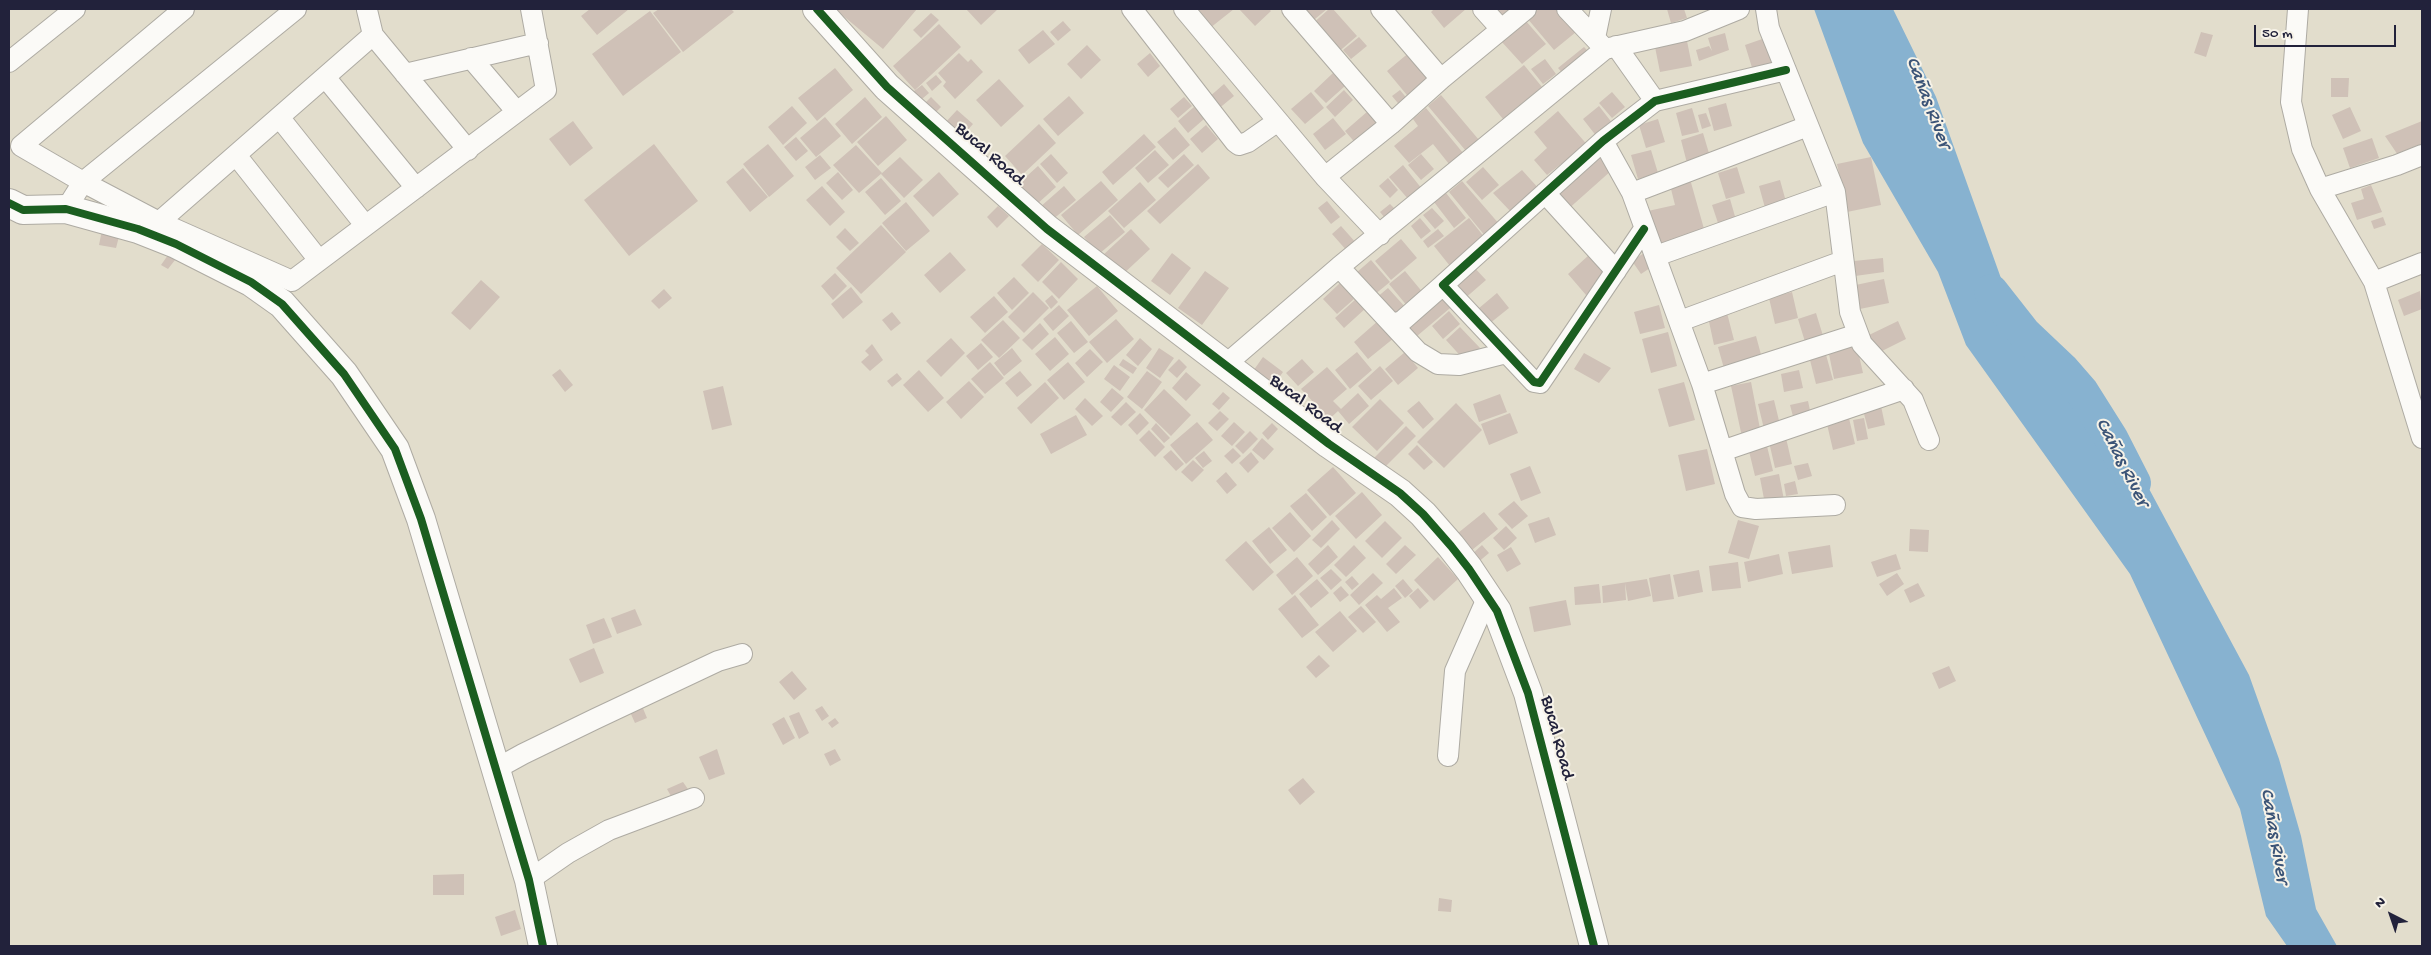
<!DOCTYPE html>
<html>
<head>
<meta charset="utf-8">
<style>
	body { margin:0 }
	#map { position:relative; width:2431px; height:955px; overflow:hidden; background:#e2ddcc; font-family:"Gochi Hand",sans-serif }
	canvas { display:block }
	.frame { position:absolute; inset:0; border:10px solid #22223b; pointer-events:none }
	.north { position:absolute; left:2366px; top:890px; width:50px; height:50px; -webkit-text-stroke:4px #f7f3e8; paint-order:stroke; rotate:319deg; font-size:14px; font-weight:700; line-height:20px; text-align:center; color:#22223b }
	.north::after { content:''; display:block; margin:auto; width:18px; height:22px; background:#22223b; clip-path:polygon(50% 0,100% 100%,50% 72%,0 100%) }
	.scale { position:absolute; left:2254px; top:25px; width:142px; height:22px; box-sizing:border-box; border:2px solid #22223b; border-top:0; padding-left:6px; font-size:15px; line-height:18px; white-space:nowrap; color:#22223b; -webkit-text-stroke:4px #f7f3e8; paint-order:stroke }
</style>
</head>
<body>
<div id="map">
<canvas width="2431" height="955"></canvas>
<div class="frame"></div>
<div class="north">N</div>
<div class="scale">50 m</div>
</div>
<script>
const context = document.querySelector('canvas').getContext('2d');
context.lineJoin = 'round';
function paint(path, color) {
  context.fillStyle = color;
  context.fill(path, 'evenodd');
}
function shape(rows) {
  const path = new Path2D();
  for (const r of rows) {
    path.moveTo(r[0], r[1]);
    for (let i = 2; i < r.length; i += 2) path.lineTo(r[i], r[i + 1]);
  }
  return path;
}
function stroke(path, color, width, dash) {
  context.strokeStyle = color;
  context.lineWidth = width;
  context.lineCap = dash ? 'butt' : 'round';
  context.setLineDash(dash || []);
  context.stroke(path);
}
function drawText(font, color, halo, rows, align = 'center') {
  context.font = font + ' "Gochi Hand",sans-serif';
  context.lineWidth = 4;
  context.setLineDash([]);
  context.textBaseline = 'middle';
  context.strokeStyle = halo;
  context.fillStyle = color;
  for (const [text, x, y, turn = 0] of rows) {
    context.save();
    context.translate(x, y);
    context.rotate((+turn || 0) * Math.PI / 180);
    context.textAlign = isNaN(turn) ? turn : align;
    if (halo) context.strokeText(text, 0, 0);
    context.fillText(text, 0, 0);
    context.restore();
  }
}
const water = shape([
	[1814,9,1893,9,1936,97,2021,334,2140,472,2249,675,2279,759,2301,836,2316,909,2337,946,2287,946,2266,916,2240,809,2130,574,1966,345,1938,272,1863,143]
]);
const river = shape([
	[1991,291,2024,333,2062,369,2082,392,2111,438,2134,483]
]);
const building = shape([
	[590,9,629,9,597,35,581,16],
	[659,9,731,9,734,12,683,52,653,13],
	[835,9,917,9,883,49],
	[966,9,998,9,981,25],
	[1194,9,1234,9,1210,28],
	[1239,9,1269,9,1271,11,1255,26],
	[1296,9,1327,9,1309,24],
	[1329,9,1333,9,1357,36,1335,55,1310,26],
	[1434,9,1466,9,1444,28,1431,12],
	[1487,9,1512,9,1498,21],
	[1539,9,1556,9,1576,32,1554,50,1527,18],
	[1667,9,1684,9,1687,18,1671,23],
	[650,11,681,52,623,96,592,54],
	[931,13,939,20,921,38,913,30],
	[1525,20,1546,44,1522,64,1501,41],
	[1063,21,1071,30,1058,41,1050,32],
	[939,24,961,47,915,90,893,66],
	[1043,30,1055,44,1029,64,1018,50],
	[2201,32,2213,35,2206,57,2194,53],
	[1725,33,1729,50,1699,61,1696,50,1709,46,1712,51,1708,38],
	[1359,37,1367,46,1351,59,1343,50],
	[1768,37,1777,67,1754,74,1745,45],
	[1687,41,1692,66,1660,72,1655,47],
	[1087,45,1101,60,1081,79,1067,64],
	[1584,47,1591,54,1565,76,1558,68],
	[1411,51,1435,80,1411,100,1387,71],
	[959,53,968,62,971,59,983,72,955,99,943,86,946,82,938,73],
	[1150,53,1160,66,1148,77,1137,64],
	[1545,59,1556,74,1543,84,1531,69],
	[1524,65,1542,87,1503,119,1485,97],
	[835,68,853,90,817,121,798,98],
	[1333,73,1345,86,1326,103,1314,91],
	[936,75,942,82,932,91,926,83],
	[2331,78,2349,78,2348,97,2331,97],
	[999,79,1024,106,1001,127,976,100],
	[1224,84,1234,96,1217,110,1208,98],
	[922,85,929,93,916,104,909,95],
	[1344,90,1353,100,1335,117,1326,107],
	[1400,90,1409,101,1402,108,1392,96],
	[1311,92,1324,108,1305,124,1291,109],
	[1612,92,1625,107,1612,118,1599,103],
	[1441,95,1479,140,1466,151,1428,106],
	[1069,96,1084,113,1058,136,1043,119],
	[865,97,882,117,852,144,835,124],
	[931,97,941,107,934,114,924,104],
	[1184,97,1192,106,1178,118,1170,109],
	[1726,103,1732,126,1714,131,1708,108],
	[792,106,807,123,783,145,768,127],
	[1599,106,1613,124,1597,137,1583,119],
	[1194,107,1204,119,1188,133,1178,121],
	[2350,107,2361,131,2343,139,2332,115],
	[1426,108,1463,153,1449,164,1433,144,1409,163,1394,146,1418,126,1413,119],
	[1692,108,1699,132,1682,136,1676,113],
	[957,110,973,124,960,139,944,124],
	[1368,111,1381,126,1358,146,1345,131],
	[1558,111,1590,148,1565,169,1561,164,1547,175,1534,160,1547,148,1534,132],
	[1706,113,1711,126,1702,129,1698,115],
	[886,116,907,140,878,166,857,142],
	[825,117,841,136,816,157,800,138],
	[1333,118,1346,134,1325,150,1313,134],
	[1658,119,1665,142,1646,148,1639,125],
	[573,121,593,148,570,166,549,139],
	[2422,121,2422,149,2402,161,2385,136],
	[1039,124,1056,143,1022,175,1005,156],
	[1206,125,1218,139,1202,153,1190,139],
	[1175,127,1190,145,1173,160,1157,142],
	[1703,133,1711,160,1688,167,1681,140],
	[1144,134,1156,147,1113,185,1102,172],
	[796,137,808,151,796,161,784,147],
	[2372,138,2379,158,2350,168,2343,148],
	[654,144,698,201,629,256,584,200],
	[768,144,794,176,769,197,743,164],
	[856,145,882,173,859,193,833,165],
	[1155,150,1169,165,1148,183,1135,168],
	[1651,150,1658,173,1638,179,1631,155],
	[1051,154,1068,173,1057,183,1040,164],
	[1184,154,1194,165,1168,188,1158,178],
	[1421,154,1434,169,1421,180,1408,165],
	[820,155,831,168,815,180,805,167],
	[1600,155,1612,170,1566,211,1553,196],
	[900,157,923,180,904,198,881,174],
	[1871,157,1881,205,1847,212,1837,164],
	[1198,164,1210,178,1160,224,1147,211],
	[1403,165,1422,189,1409,200,1389,177],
	[1038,166,1056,187,1036,205,1018,184],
	[1483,167,1499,185,1482,200,1466,182],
	[1737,167,1745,193,1726,199,1718,173],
	[743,168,768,197,750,212,726,182],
	[1522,170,1540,190,1511,212,1493,193],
	[838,172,853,190,842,200,826,183],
	[939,172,959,194,933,217,913,196],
	[881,178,901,201,885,215,865,192],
	[1388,178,1398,190,1390,198,1379,186],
	[1690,179,1706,236,1658,249,1648,211,1675,205,1670,185],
	[1780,180,1788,209,1767,215,1759,186],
	[1101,181,1118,200,1078,235,1061,215],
	[1462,181,1500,225,1486,237,1449,192],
	[1140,182,1156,200,1124,228,1108,211],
	[2371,185,2382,212,2357,220,2351,203,2364,199,2361,189],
	[822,186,845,212,830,226,806,200],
	[1064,186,1076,200,1051,221,1039,208],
	[1446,193,1466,218,1454,228,1434,202],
	[1730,199,1738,227,1721,232,1712,205],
	[1327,201,1340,217,1331,224,1318,208],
	[906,202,930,231,906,251,882,223],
	[1390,204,1395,209,1385,218,1380,212],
	[998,206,1009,216,997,228,987,217],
	[1432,208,1444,221,1435,229,1423,215],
	[1110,215,1125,232,1099,254,1084,237],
	[2383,217,2386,225,2374,229,2371,221],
	[1420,218,1431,231,1421,239,1411,226],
	[1469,218,1485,238,1450,266,1434,246],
	[103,225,121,229,116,248,99,245],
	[881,225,906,252,861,294,836,268],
	[1341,226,1357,244,1348,252,1332,234],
	[845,228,859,243,850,251,836,237],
	[1131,229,1150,249,1121,276,1102,256],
	[1438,229,1444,236,1428,248,1423,241],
	[1401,239,1417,258,1391,280,1375,261],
	[1042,244,1059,260,1038,282,1021,265],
	[950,252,966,270,940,293,924,275],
	[1172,253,1191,268,1170,295,1151,281],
	[1644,253,1653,266,1641,274,1632,261],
	[168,255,175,260,168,269,161,265],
	[1589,255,1608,276,1586,295,1568,274],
	[1883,258,1884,272,1855,276,1854,261],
	[1371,260,1390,282,1374,295,1356,273],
	[1061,262,1078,279,1059,299,1042,282],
	[1472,265,1486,280,1463,300,1449,285],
	[1205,271,1229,288,1202,325,1178,308],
	[1405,271,1424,294,1408,307,1389,284],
	[835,273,847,286,833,300,821,286],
	[1014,277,1029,293,1012,310,997,293],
	[1884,279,1889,303,1855,310,1851,286],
	[481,280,500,297,470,330,451,313],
	[1340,283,1354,299,1337,314,1323,299],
	[1097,286,1118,311,1089,336,1067,310],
	[851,287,863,302,843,319,831,304],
	[1388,288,1406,308,1394,319,1376,298],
	[664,289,672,298,659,309,651,301],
	[1444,289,1456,303,1410,342,1398,328],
	[2420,291,2422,309,2404,316,2398,300],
	[1033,292,1049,308,1024,333,1008,317],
	[1792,292,1798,318,1775,324,1769,298],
	[1497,293,1509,308,1484,328,1472,314],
	[1052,295,1058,302,1051,309,1045,301],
	[994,296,1008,312,985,333,970,317],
	[1357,298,1366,308,1344,328,1335,318],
	[1059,305,1069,316,1053,331,1043,319],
	[1659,305,1665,328,1640,334,1634,312],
	[1449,311,1460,324,1443,339,1432,326],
	[892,312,901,323,891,331,882,320],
	[1727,313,1734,340,1714,345,1708,317],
	[1816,313,1824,339,1806,345,1798,319],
	[1116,319,1134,339,1107,363,1089,342],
	[1003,320,1020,338,999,358,981,340],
	[1379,320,1394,338,1368,359,1354,342],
	[1071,321,1088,342,1074,353,1057,333],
	[1898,321,1906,339,1878,353,1869,335],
	[1040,323,1049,334,1032,350,1022,340],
	[1460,327,1480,348,1465,361,1446,340],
	[1668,332,1677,366,1651,373,1642,339],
	[1756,336,1763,362,1725,372,1718,347],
	[1055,337,1069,354,1050,371,1035,354],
	[951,338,965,353,941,377,926,361],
	[1140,338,1152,349,1138,366,1126,355],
	[1856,342,1863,373,1834,379,1828,349],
	[981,343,993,357,978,370,966,356],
	[872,344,883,360,870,371,861,362,869,355,865,351],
	[1012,348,1022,361,1004,376,994,363],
	[1159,348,1174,358,1160,378,1146,368],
	[1090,349,1103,362,1087,377,1075,363],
	[1825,351,1833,380,1816,384,1809,356],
	[1357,352,1372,370,1350,389,1335,370],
	[1405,352,1418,368,1398,385,1385,369],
	[1584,353,1611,368,1599,383,1574,369],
	[1263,357,1283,372,1271,389,1251,374],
	[1123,359,1137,368,1133,374,1119,365],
	[1179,359,1187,367,1177,378,1168,370],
	[1302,359,1314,372,1298,386,1286,373],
	[990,362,1004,378,985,394,971,379],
	[1068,362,1085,382,1064,400,1047,380],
	[1114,365,1130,377,1120,391,1104,379],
	[1380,366,1393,381,1371,400,1358,386],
	[1327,367,1347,389,1333,401,1341,409,1358,393,1369,406,1349,424,1338,411,1323,425,1310,412,1316,405,1301,389],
	[560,369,573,385,565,392,552,375],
	[919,370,944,398,928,412,903,385],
	[1799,370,1803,388,1784,392,1781,374],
	[1020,371,1032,385,1017,397,1005,383],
	[1147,371,1162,382,1142,409,1127,397],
	[1186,372,1201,385,1186,401,1172,388],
	[897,373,902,379,892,387,887,381],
	[969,381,984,397,961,419,946,402],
	[1045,382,1059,398,1031,424,1017,408],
	[1684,382,1695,420,1669,427,1658,389],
	[1751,382,1761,434,1742,437,1731,386],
	[723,386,732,425,712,430,703,391],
	[1112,388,1124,398,1111,412,1100,402],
	[1164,389,1191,415,1171,436,1144,410],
	[1223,392,1230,398,1219,410,1212,404],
	[1500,394,1507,412,1479,422,1473,404],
	[1085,398,1103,416,1092,426,1075,409],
	[1380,399,1404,423,1377,451,1352,427],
	[1774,400,1781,429,1765,433,1758,404],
	[1419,401,1434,419,1423,429,1407,411],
	[1808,401,1812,420,1795,424,1790,405],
	[1126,402,1136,412,1121,426,1111,417],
	[1456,403,1482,430,1444,468,1417,442],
	[1881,406,1885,425,1868,429,1863,410],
	[1220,411,1229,419,1217,431,1208,423],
	[1140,413,1149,423,1137,435,1128,425],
	[1510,413,1518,433,1489,445,1481,424],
	[1848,414,1855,444,1833,450,1826,420],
	[1076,415,1087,435,1051,454,1040,434],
	[1864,418,1868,439,1857,441,1853,420],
	[1197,422,1213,440,1186,464,1170,445],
	[1234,422,1245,432,1232,446,1221,436],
	[1156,423,1170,438,1164,443,1151,429],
	[1272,423,1278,429,1268,440,1262,433],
	[1406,426,1416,436,1382,470,1372,460],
	[1149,430,1165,447,1155,457,1139,440],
	[1250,431,1258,439,1243,454,1235,446],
	[1262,438,1274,449,1264,460,1252,450],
	[1786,438,1792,464,1775,468,1769,442],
	[1766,442,1773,471,1755,476,1748,447],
	[1417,445,1433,462,1424,470,1408,454],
	[1233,448,1241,456,1232,464,1224,456],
	[1707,449,1715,484,1686,491,1678,455],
	[1171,450,1184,464,1176,471,1163,457],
	[1204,451,1212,461,1203,468,1195,458],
	[1251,452,1259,462,1248,473,1239,463],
	[1193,460,1204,470,1192,482,1181,472],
	[1808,463,1812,476,1798,480,1794,466],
	[1530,466,1541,493,1521,501,1510,474],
	[1333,467,1356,493,1330,516,1307,490],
	[1226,472,1237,485,1227,494,1216,481],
	[1779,474,1784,500,1765,504,1760,478],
	[1795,481,1798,494,1786,496,1784,484],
	[1362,492,1382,515,1356,539,1335,516],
	[1306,493,1327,517,1312,531,1290,506],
	[1514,501,1528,516,1512,529,1498,514],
	[1290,512,1311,536,1294,552,1272,528],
	[1484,512,1498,529,1472,550,1458,533],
	[1549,517,1556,535,1535,543,1528,524],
	[1332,520,1340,529,1321,548,1312,540],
	[1738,520,1759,526,1749,559,1728,553],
	[1385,521,1402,538,1382,558,1365,541],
	[1506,526,1517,538,1504,550,1493,538],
	[1269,527,1287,550,1270,564,1252,541],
	[1910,529,1929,530,1928,552,1909,551],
	[1246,541,1274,572,1253,591,1225,560],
	[1328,545,1338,557,1318,575,1308,564],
	[1354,545,1366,558,1346,577,1334,565],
	[1405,545,1416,555,1396,574,1386,564],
	[1482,545,1489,553,1476,564,1470,556],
	[1830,545,1833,567,1792,574,1788,552],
	[1511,547,1521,564,1507,572,1497,555],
	[1779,554,1783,574,1748,582,1744,562],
	[1896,554,1901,569,1877,577,1871,562],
	[1297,557,1313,576,1292,595,1276,575],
	[1438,557,1458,579,1434,601,1414,580],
	[1738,562,1741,588,1712,591,1709,566],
	[1331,569,1342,580,1331,590,1320,578],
	[1699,570,1703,592,1678,597,1673,575],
	[1373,573,1383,583,1359,605,1350,595],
	[1897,573,1904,584,1887,596,1879,584],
	[1670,574,1674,599,1653,602,1649,578],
	[1352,576,1359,584,1352,590,1345,582],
	[1317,579,1329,593,1311,608,1299,594],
	[1403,579,1413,591,1405,598,1395,586],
	[1647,579,1651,596,1628,601,1625,583,1626,600,1603,603,1602,586],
	[1918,583,1925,596,1910,603,1904,590],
	[1599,584,1601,603,1575,605,1574,587],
	[1341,586,1349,595,1340,602,1333,593],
	[1394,588,1402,598,1388,608,1400,622,1387,632,1365,605,1377,595,1381,599],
	[1418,588,1429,601,1420,609,1409,596],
	[1295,595,1319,625,1302,638,1278,609],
	[1566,600,1571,625,1534,632,1529,607],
	[1361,606,1376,622,1363,633,1348,617],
	[635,609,642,625,617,634,611,618],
	[1340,611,1357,631,1333,652,1315,632],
	[604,618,612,637,593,644,586,625],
	[594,648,604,673,580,683,569,659],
	[1319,655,1330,666,1316,678,1306,667],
	[1949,666,1956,681,1939,689,1932,673],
	[792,671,807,689,794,700,779,682],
	[642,706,647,718,635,723,630,712],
	[822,706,829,716,822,721,815,710],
	[799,712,809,733,799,739,789,716],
	[784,717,795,738,783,745,772,724],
	[835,718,839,723,832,728,828,723],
	[717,749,725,774,709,780,699,757],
	[835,749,841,760,830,766,824,754],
	[1303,778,1315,792,1300,805,1288,790],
	[683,782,690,792,672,798,667,789],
	[464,874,464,895,433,895,433,875],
	[1439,898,1452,900,1451,912,1438,911],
	[515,910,521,929,501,936,495,917]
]);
const street = shape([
	[296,9,83,182,159,222,292,281,546,90,531,9],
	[1132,9,1235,142,1239,145,1248,142,1278,121],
	[1184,9,1325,177,1380,235],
	[1292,9,1391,124],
	[1381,9,1441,79],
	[1483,9,1501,29],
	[1567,9,1605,49],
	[1766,9,1769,28,1835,192,1850,312,1862,344,1913,400,1929,440],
	[2298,9,2291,102,2302,149,2320,189,2374,282,2422,263],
	[373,35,468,150],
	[1595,38,1601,9],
	[1616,46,1655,101],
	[471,58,517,112],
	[9,62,75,9],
	[405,74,538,43],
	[325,77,416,188],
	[279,117,365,225],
	[1603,141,1632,193,1702,384,1735,494,1742,507,1756,509,1835,505],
	[236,155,318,259],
	[1325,177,1391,124,1441,79,1526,9],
	[2320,189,2397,165,2422,155],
	[1545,193,1616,271],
	[1632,193,1808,126],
	[66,209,83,182,21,146,184,9],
	[159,222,373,35,367,10],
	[1644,229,1540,383,1534,382,1443,285,1603,141,1655,101,1786,70],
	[1656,256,1835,192],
	[1339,267,1392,324,1402,321,1443,285],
	[2374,282,2422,438],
	[1680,321,1843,261],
	[1392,324,1418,352,1438,364,1459,365,1506,353],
	[1225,365,1339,267,1605,49,1685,31,1739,9],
	[1702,384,1858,334],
	[1722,451,1904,389],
	[1448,756,1455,671,1488,596],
	[494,770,523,754,595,719,718,661,742,654],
	[529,880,568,853,609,830,694,798]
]);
const secondary = shape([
	[817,9,887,87,1047,229,1329,444,1400,493,1423,514,1451,546,1469,569,1497,611,1528,693,1594,946],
	[9,203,23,210,66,209,138,229,176,244,251,282,282,304,344,374,395,449,421,519,529,880,543,946]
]);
const cycleway = shape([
	[817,9,887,87,1047,229,1329,444,1400,493,1423,514,1451,546,1469,569,1497,611,1528,693,1594,946],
	[9,203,23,210,66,209,138,229,176,244,251,282,282,304,344,374,395,449,421,519,529,880,543,946],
	[1644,229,1540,383,1534,382,1443,285,1603,141,1655,101,1786,70]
]);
const streetNames = [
	["Bucal Road",989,155,41],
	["Bucal Road",1305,405,37],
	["Bucal Road",1556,738,75]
];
const waterNames = [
	["Cañas River",1927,103,69],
	["Cañas River",2121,463,63],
	["Cañas River",2273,836,80]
];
paint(water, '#87b2d0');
stroke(river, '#87b2d0', 34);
paint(building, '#cfc1b7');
stroke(street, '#aeaba3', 22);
stroke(secondary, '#aeaba3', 30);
stroke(street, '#fbfaf7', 20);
stroke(secondary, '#fbfaf7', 28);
stroke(cycleway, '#1b5e20', 8);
drawText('19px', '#22223b', '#f7f3e8', streetNames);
drawText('italic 20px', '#3b5477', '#f7f3e8', waterNames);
</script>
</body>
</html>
